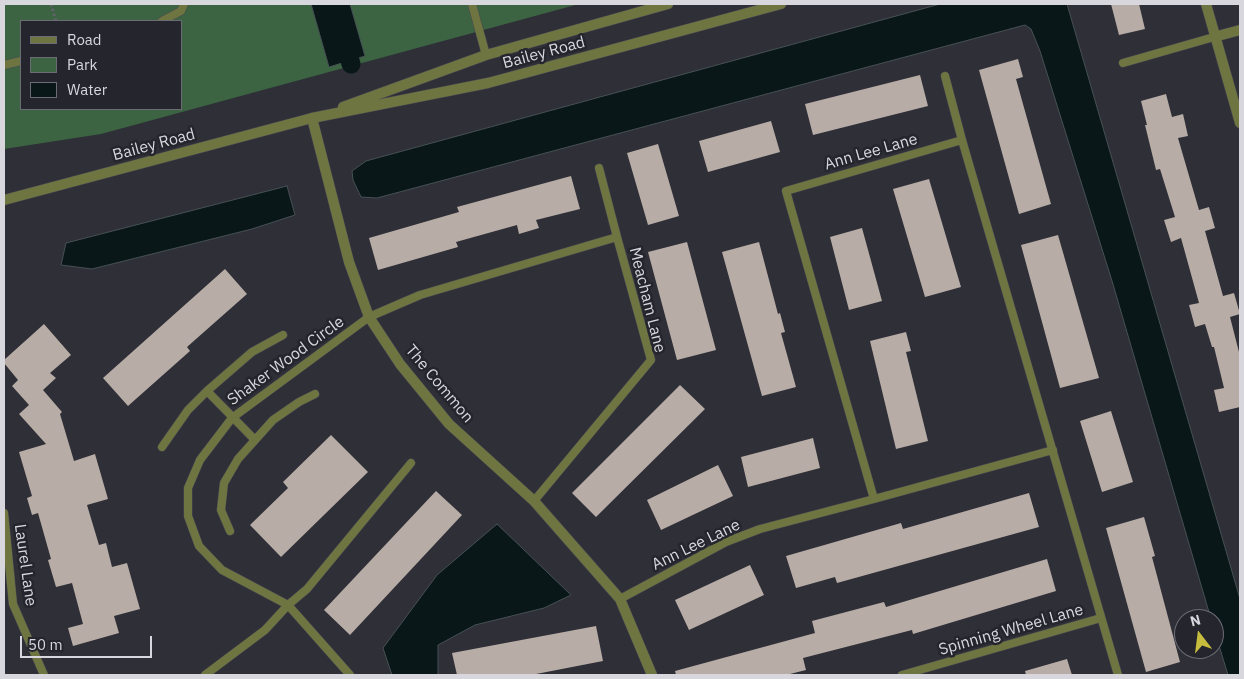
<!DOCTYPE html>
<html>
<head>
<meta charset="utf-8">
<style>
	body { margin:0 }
	#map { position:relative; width:1244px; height:679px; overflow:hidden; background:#2f2f38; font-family:"IBM Plex Sans",sans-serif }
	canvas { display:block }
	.frame { position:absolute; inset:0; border:5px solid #d7d7dd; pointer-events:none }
	.legend { position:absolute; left:20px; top:20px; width:162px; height:90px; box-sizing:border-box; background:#25252e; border:1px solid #6c6c74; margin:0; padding:6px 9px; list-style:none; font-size:15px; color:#d7d7dd }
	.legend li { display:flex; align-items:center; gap:10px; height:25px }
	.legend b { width:25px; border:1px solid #6c6c74 }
	.north { position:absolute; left:1174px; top:609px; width:50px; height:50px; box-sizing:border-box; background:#25252e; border:1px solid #6c6c74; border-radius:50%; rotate:345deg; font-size:14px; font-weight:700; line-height:20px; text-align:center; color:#d7d7dd }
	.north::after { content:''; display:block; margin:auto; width:18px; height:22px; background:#c6bc3d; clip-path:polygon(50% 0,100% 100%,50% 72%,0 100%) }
	.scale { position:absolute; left:20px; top:636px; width:132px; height:22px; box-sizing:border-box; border:2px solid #d7d7dd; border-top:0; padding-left:6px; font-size:15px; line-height:18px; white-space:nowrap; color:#d7d7dd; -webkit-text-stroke:4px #25252e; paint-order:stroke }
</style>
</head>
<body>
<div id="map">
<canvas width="1244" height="679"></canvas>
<div class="frame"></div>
<ul class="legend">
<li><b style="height:6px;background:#6f7541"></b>Road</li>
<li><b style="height:14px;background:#3c6442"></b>Park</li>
<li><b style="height:14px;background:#091719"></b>Water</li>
</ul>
<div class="north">N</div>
<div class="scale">50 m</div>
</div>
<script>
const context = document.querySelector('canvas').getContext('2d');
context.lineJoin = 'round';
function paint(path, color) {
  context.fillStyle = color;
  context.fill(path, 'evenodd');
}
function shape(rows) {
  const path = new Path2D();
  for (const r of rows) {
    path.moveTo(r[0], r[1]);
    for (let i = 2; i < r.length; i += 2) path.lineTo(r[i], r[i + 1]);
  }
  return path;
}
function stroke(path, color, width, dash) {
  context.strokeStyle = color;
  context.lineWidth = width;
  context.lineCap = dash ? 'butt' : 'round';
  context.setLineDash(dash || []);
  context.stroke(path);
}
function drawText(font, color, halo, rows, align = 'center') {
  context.font = font + ' "IBM Plex Sans",sans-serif';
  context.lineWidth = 5;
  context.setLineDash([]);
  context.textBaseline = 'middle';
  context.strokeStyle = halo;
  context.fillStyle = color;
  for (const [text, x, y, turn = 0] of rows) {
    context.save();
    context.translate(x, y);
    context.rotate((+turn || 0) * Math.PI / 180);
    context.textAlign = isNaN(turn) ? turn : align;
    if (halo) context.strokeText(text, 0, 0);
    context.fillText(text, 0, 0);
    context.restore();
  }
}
const green = shape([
	[4,4,579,4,101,134,4,149],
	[21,21,181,21,181,109,21,109]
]);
const water = shape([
	[311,4,350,4,365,56,329,67,311,4],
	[940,4,1067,4,1240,599,1240,675,1228,675,1214,629,1214,619,1211,619,1112,281,1040,51,1031,29,1025,25,377,198,361,197,353,180,352,171,366,161,940,4],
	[287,186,295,215,252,229,92,269,61,265,66,243,287,186],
	[497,524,571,595,544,608,475,625,438,645,438,674,436,675,392,675,383,648,437,575,497,524]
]);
const canal = shape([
	[334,4,351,64]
]);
const building = shape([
	[1111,4,1139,4,1145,29,1119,35],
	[1018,59,1023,77,1016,79,1051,204,1019,214,979,70],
	[920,75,928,106,813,135,805,104],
	[1166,94,1172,117,1183,114,1188,136,1178,138,1199,210,1209,207,1215,228,1205,231,1223,296,1234,293,1240,314,1230,317,1240,356,1240,407,1219,412,1214,390,1224,388,1214,347,1212,347,1205,324,1195,327,1189,305,1199,303,1181,238,1171,242,1164,220,1175,217,1160,169,1156,170,1145,125,1147,125,1141,101],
	[771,121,780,152,708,172,699,141],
	[658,144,679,216,648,225,627,153],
	[571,176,580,209,536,220,539,228,519,234,517,225,456,242,458,247,378,270,369,238,459,212,457,207],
	[929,179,961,287,925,297,893,189],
	[862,228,882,301,849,310,830,237],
	[1058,235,1099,378,1060,388,1021,245],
	[687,242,716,350,677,360,648,252],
	[759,242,778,314,780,313,785,332,781,333,796,387,762,396,722,252],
	[225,269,247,294,187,347,190,351,128,406,103,378],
	[44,324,71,355,50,373,56,378,43,390,62,412,60,414,74,461,95,454,108,499,87,505,99,545,106,543,112,567,127,563,140,609,114,616,119,633,73,646,68,628,83,624,72,583,56,587,48,560,51,559,38,513,32,515,27,498,32,496,19,452,46,444,19,414,29,405,12,386,18,380,4,363,4,360],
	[906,332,911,351,906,352,928,441,896,449,870,341],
	[680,385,705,409,596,517,572,493],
	[1111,411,1133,482,1102,492,1080,421],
	[331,435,368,472,281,557,250,525,288,488,283,482],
	[813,438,820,468,748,487,741,457],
	[718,465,733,496,661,530,647,500],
	[436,491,462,515,350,635,324,610],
	[1029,493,1039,527,837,583,835,577,796,588,786,556,901,523,903,529],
	[1144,517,1155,556,1152,557,1180,662,1146,672,1106,528],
	[1047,559,1056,591,913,634,912,630,803,658,806,670,786,675,676,675,675,671,815,633,812,621,884,602,886,607],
	[750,565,764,595,689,630,675,600],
	[596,626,603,661,531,675,457,675,452,653],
	[1067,659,1072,675,1026,675,1025,671]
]);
const path = shape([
	[51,4,56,21]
]);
const service = shape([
	[472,4,486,55],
	[162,21,181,11,184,4],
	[1123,63,1214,37],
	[4,65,21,61],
	[945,76,962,140],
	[599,168,617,237],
	[207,391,252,352,283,335],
	[162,447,188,410,207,391,255,440],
	[874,499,786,191,962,140,1118,675],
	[4,513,13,604,44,675],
	[230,531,221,510,224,483,238,459,273,420,299,402,315,394],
	[620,599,726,542,760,529,874,499,1053,450],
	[205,675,265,630,288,605,307,589,411,463],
	[350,675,288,605,222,570,199,546,188,516,188,488,200,460,232,418,369,317,420,295,617,237,651,360,534,501],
	[902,675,1101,618]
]);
const minor = shape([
	[1206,4,1240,123],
	[1214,37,1240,30],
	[312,118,349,262,369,317,400,364,449,424,534,501,620,599,652,675]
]);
const tertiary = shape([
	[343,107,486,55,668,4],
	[4,200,312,118,488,83,781,4]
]);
const streetNames = [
	["Bailey Road",544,53,-15],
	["Bailey Road",154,145,-15],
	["Ann Lee Lane",871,152,-16],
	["Meacham Lane",647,300,76],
	["Shaker Wood Circle",286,361,-36],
	["The Common",439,384,50],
	["Ann Lee Lane",696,545,-26],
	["Laurel Lane",25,565,82],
	["Spinning Wheel Lane",1011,630,-16]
];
paint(green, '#3c6442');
paint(water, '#091719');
stroke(water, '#475154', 1);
stroke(canal, '#091719', 19);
paint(building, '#b8aca6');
stroke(service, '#4a4a52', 9);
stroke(minor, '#4a4a52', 11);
stroke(tertiary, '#4a4a52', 11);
stroke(path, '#62626a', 3, [2.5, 2.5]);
stroke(service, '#6f7541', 8);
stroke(minor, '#6f7541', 10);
stroke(tertiary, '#6f7541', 10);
drawText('16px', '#d7d7dd', '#25252e', streetNames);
</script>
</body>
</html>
